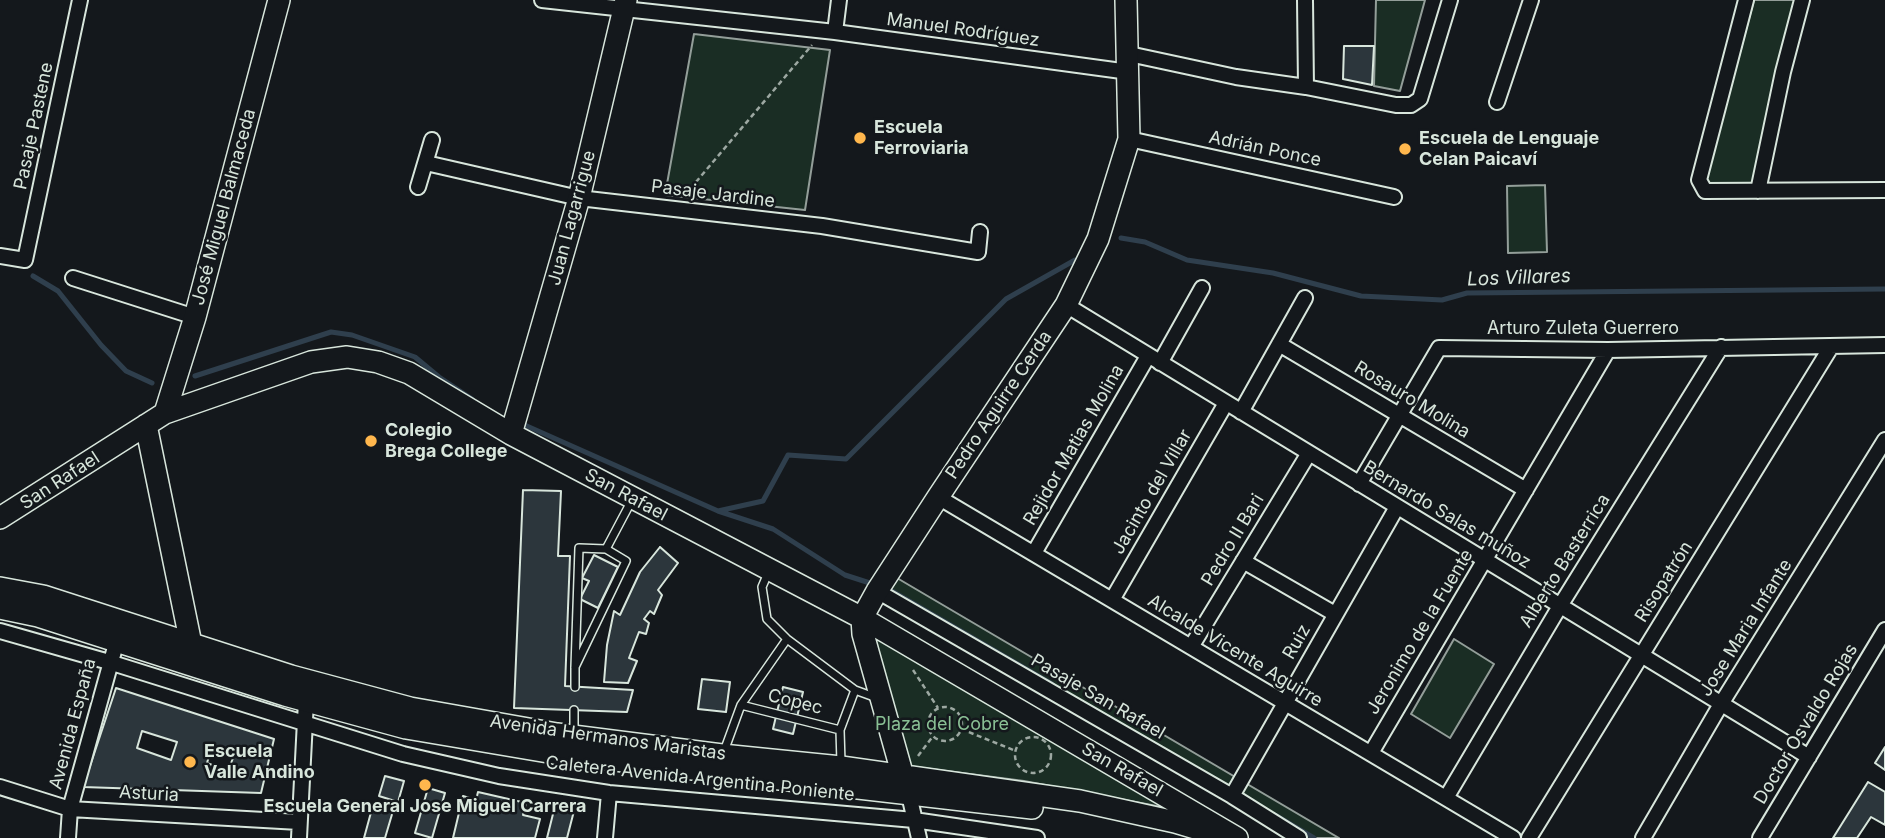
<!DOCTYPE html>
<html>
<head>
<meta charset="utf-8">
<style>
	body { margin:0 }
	canvas { display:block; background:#14181c }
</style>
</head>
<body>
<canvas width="1885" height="838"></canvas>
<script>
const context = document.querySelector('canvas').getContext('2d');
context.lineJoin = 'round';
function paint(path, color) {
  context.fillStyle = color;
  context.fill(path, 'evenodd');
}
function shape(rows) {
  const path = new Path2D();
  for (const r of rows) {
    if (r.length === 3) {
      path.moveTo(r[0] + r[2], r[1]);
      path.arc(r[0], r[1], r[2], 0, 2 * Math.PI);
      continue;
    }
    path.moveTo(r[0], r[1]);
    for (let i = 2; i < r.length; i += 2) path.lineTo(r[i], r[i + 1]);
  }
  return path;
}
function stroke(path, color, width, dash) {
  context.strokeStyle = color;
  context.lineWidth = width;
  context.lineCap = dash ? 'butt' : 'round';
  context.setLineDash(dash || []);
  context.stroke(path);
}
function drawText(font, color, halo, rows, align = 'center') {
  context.font = font + ' Inter,sans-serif';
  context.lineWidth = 5;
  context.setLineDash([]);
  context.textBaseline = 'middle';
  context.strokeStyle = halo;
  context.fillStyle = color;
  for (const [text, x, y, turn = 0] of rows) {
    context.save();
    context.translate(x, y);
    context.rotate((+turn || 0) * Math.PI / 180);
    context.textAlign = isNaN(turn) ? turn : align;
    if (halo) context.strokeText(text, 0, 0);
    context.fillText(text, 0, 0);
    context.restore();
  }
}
const green = shape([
	[1376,0,1425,0,1400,91,1374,86,1376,0],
	[1754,0,1799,0,1753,185,1712,185,1706,180,1754,0],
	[694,34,830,50,805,210,665,195,694,34],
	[1545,185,1547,252,1508,253,1507,186,1545,185],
	[897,578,1339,838,1314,838,890,589,897,578],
	[869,633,1178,810,1024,781,908,766,869,633],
	[1454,639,1494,664,1450,738,1411,714,1454,639]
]);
const stream = shape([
	[1121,238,1145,242,1187,260,1273,273,1361,296,1442,300,1467,293,1885,289],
	[33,276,58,291,101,345,126,371,152,383],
	[195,376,331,332,352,335,415,357,439,377,472,399],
	[520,423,718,511,763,501,788,455,846,459,1006,299,1075,260],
	[718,511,773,529,845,575,876,585],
	[885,587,1052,684],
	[1275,815,1314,838]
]);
const building = shape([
	[1344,46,1374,46,1372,85,1343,79,1344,46],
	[523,490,561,491,558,556,570,556,565,686,633,690,627,712,514,708,523,490],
	[660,547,678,563,658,590,662,595,654,614,650,611,644,619,649,623,646,634,639,632,629,658,637,661,628,683,604,682,607,645,614,611,620,615,640,572,660,547],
	[594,555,618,567,598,608,580,599,589,581,582,578,594,555],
	[702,679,730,682,726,712,698,709,702,679],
	[783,687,803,692,793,734,773,729,783,687],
	[116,688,274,739,261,793,83,787,116,688],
	[142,731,177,742,171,760,137,748,142,731],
	[211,750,233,758,228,771,207,763,211,750],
	[1885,747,1885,770,1875,763,1885,747],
	[385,776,404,781,398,802,379,796,385,776],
	[1868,782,1885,792,1885,825,1871,817,1857,838,1833,838,1868,782],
	[428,788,445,793,432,838,415,833,428,788],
	[478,792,526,803,523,815,540,819,535,838,453,838,463,796,476,800,478,792],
	[556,802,575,807,567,838,547,838,556,802],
	[373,805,393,811,385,838,364,838,373,805]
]);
const path = shape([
	[685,195,812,45],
	[913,670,938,708],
	[945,724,17],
	[961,729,1016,751],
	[1033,755,18],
	[918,756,933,736]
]);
const lane = shape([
	[606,549,632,500],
	[768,573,762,587,767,619,787,639,855,690,877,698],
	[575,687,575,667,579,548,606,549,626,561,575,667],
	[741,705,840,730],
	[574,734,574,710],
	[723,754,741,705,787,639],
	[841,763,840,730,855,690]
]);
const street = shape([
	[542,0,835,32,1129,72],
	[1305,0,1306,87],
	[1746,0,1699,180,1705,191,1885,190],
	[835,32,839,0],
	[1129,54,1236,77,1306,87,1396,105,1411,105,1420,99,1450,0],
	[1497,102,1531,0],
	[1129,139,1394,197],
	[426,163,579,198,822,226,978,252,980,232],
	[418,187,432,140],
	[1758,191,1783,72,1802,0],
	[0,256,25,260,80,0],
	[73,278,195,317],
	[1066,305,1809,757],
	[1279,344,1526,490],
	[1160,363,1202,288],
	[1241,412,1305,298],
	[1359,484,1439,348,1608,350,1885,345],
	[938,497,1513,838],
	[1034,553,1148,356],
	[1243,561,1335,614],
	[877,591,1232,796,1299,838],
	[1112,600,1226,403],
	[0,631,109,662,403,754,499,776,609,793,914,820,1037,838],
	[1191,647,1309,453],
	[1371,753,1608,350],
	[0,787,70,809,299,822],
	[909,795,919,838],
	[1232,796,1397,507],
	[1446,798,1560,606,1721,347],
	[68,838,70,809,119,633],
	[299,838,306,701],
	[605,838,609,793],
	[1529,838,1831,347],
	[1643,838,1721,704,1885,440],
	[1760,838,1885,630]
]);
const secondary = shape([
	[165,413,195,317,279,0],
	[146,425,191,644],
	[511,434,579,198,626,0],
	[0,518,165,413,311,362,347,357,378,362,409,373,511,434,862,618,1237,838],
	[0,588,43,596,291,676,410,708,557,734,722,755,841,767,1080,801,1175,822,1212,833],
	[0,608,38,616,285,695,406,728,554,753,1032,808],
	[906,787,863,634,862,618,877,591,938,497,1066,305,1098,239,1129,139,1126,0]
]);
const markers = [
	[860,138,7,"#ffb74d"],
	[1405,149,7,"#ffb74d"],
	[371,441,7,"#ffb74d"],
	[190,762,7,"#ffb74d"],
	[425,785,7,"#ffb74d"]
];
const streetNames = [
	["Manuel Rodríguez",963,30,8],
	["Pasaje Pastene",34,126,-78],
	["Adrián Ponce",1265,149,12],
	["Pasaje Jardine",713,194,7],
	["José Miguel Balmaceda",224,207,-75],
	["Juan Lagarrigue",572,218,-75],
	["Arturo Zuleta Guerrero",1583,329],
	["Rosauro Molina",1412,400,31],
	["Pedro Aguirre Cerda",999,405,-56],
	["Rejidor Matias Molina",1074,445,-60],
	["San Rafael",60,481,-33],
	["Jacinto del Villar",1152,492,-60],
	["San Rafael",626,495,28],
	["Bernardo Salas muñoz",1447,515,31],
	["Pedro II Bari",1233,540,-59],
	["Alberto Basterrica",1565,561,-58],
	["Risopatrón",1664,582,-58],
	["Jose Maria Infante",1746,628,-58],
	["Jeronimo de la Fuente",1420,632,-59],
	["Ruiz",1297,642,-60],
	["Alcalde Vicente Aguirre",1235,651,31],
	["Pasaje San Rafael",1098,697,30],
	["Copec",795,702,14],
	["Avenida España",73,724,-75],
	["Doctor Osvaldo Rojas",1806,724,-59],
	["Avenida Hermanos Maristas",608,738,8],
	["San Rafael",1122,770,30],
	["Caletera Avenida Argentina Poniente",700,779,6],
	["Asturia",149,794,3]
];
const poiNames = [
	["Escuela",874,128],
	["Ferroviaria",874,149],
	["Escuela de Lenguaje",1419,139],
	["Celan Paicaví",1419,160],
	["Colegio",385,431],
	["Brega College",385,452],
	["Escuela",204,752],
	["Valle Andino",204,773],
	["Escuela General Jose Miguel Carrera",425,807,"center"]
];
const parkNames = [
	["Plaza del Cobre",942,725]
];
const waterNames = [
	["Los Villares",1519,278,-2]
];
paint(green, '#1a2d24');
stroke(green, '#939e99', 2);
stroke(stream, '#2f3f4d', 5);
paint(building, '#2c363c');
stroke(building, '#d8e6dc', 2);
stroke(lane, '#d8e6dc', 10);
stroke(street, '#d8e6dc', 18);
stroke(secondary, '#d8e6dc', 24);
stroke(path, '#9da8a2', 2.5, [5, 3.5]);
stroke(lane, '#14181c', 7);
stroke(street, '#14181c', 14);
stroke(secondary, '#14181c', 21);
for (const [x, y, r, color] of markers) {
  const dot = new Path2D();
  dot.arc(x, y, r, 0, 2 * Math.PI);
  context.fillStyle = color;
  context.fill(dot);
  stroke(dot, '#14181c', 2.5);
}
drawText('18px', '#d8e6dc', '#14181c', streetNames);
drawText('bold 18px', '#d8e6dc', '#14181c', poiNames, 'left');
drawText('18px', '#8ac095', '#14181c', parkNames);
drawText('italic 19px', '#d8e6dc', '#14181c', waterNames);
</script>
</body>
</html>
